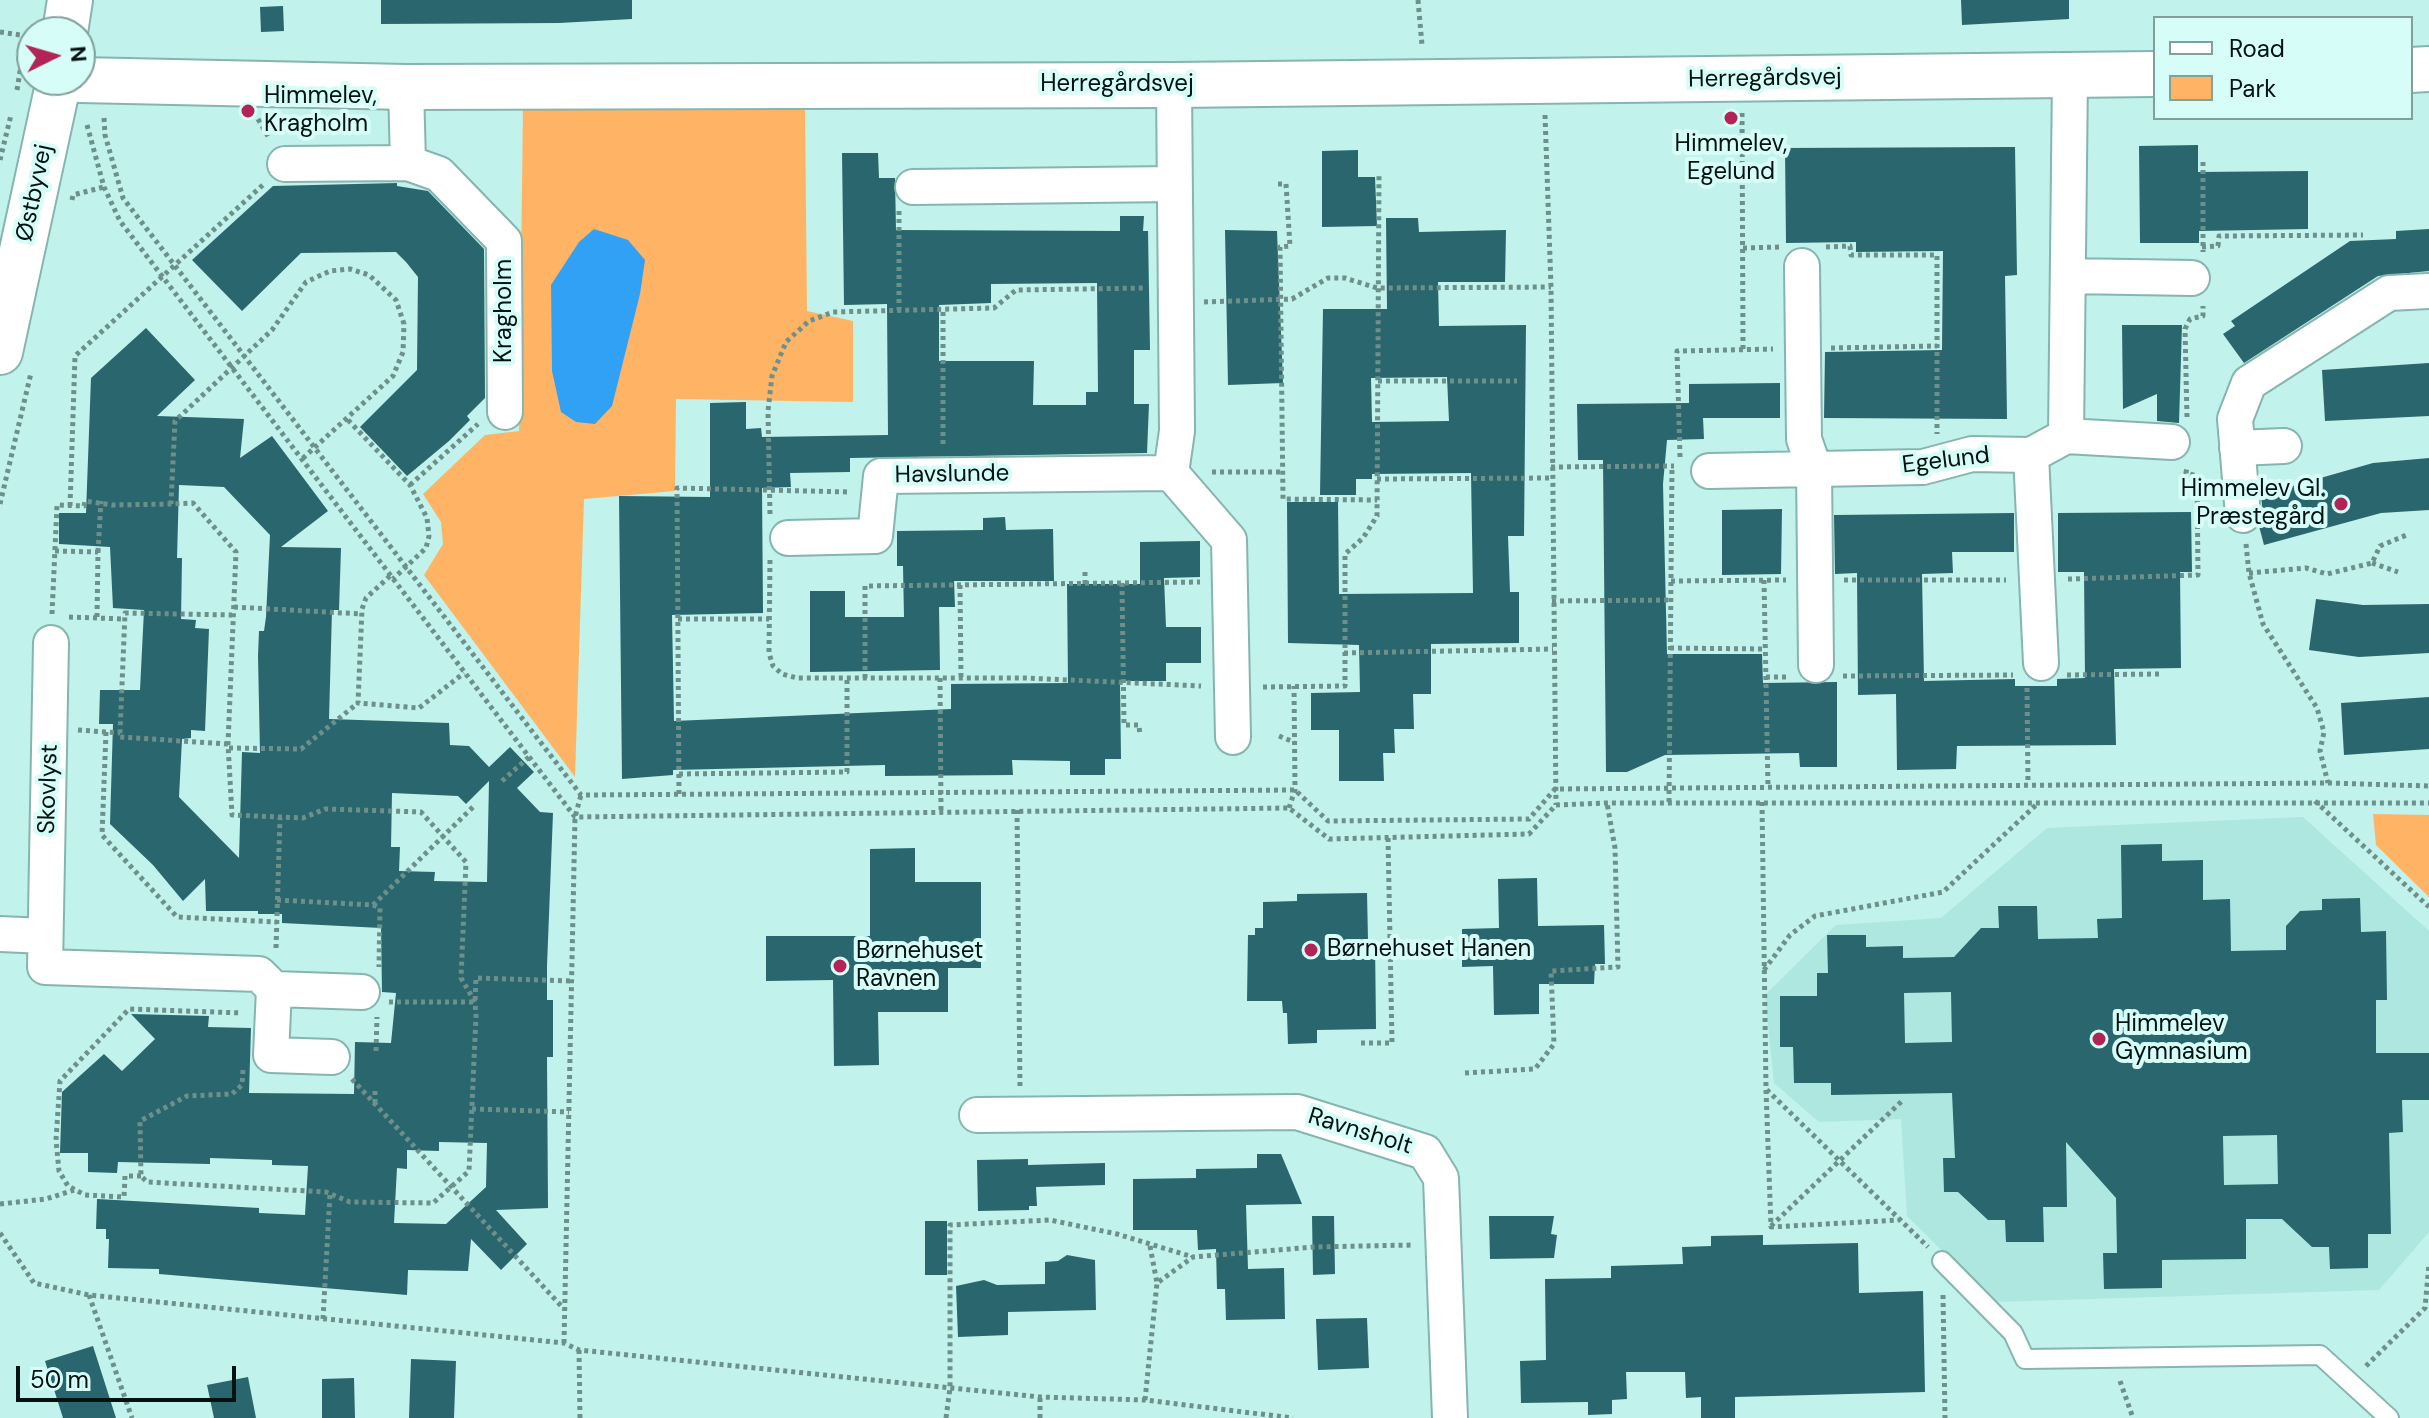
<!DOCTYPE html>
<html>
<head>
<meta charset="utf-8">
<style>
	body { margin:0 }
	#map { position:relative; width:2429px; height:1418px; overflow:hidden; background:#c1f2eb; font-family:"DM Sans",sans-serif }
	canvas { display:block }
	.legend { position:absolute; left:2153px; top:16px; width:260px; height:104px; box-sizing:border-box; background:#d6fdf7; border:2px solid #819f9b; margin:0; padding:10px 14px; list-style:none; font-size:24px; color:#021210 }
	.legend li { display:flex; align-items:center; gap:16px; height:40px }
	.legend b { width:40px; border:2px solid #819f9b }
	.north { position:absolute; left:16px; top:16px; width:80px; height:80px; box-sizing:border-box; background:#d6fdf7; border:2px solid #819f9b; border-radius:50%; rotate:85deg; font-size:22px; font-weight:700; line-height:32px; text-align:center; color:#021210 }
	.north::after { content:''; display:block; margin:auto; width:28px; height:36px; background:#b22356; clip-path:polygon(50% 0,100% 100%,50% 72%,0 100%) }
	.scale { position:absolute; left:16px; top:1366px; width:220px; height:36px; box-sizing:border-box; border:4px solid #021210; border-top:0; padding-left:10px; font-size:24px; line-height:28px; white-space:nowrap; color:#021210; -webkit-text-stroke:6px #d6fdf7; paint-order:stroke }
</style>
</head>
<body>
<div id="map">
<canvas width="2429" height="1418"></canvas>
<ul class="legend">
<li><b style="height:10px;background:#fff"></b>Road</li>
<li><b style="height:22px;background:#ffb465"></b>Park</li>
</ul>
<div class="north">N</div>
<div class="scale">50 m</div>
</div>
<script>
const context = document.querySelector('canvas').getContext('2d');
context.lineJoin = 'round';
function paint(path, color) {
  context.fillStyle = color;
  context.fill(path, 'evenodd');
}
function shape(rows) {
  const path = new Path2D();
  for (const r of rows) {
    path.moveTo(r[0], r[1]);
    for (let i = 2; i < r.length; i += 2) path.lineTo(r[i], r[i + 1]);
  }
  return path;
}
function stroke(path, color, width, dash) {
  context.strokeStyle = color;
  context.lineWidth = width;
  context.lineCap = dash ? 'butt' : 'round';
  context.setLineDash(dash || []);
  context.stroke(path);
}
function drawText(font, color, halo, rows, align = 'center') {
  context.font = font + ' "DM Sans",sans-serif';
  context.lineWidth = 8;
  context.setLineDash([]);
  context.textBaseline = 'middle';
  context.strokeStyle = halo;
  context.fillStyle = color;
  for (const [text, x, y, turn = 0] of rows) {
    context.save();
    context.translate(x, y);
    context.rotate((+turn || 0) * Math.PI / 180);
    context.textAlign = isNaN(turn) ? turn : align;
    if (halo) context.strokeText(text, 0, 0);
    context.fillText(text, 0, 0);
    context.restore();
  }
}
const built = shape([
	[2303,817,2429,931,2429,1232,2379,1290,1994,1302,1907,1216,1901,1119,1819,1122,1774,1083,1765,995,1836,925,1941,918,2047,828]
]);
const green = shape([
	[523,106,805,110,807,311,853,321,853,402,676,399,675,491,584,499,575,777,424,575,443,544,441,522,423,494,485,435,519,431],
	[2373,814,2429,815,2429,897,2376,845]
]);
const water = shape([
	[594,229,628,240,645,260,640,294,612,406,595,424,576,422,561,412,552,371,551,285,579,242]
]);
const building = shape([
	[381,0,632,0,632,19,559,23,381,24],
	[1961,0,2069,0,2069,19,1962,25],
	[283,6,284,31,261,32,260,7],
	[2198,145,2198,172,2308,171,2308,229,2199,231,2199,243,2140,243,2139,146],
	[2015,147,2017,275,2005,276,2007,419,1824,418,1825,352,1942,350,1943,251,1856,252,1856,242,1786,243,1785,148],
	[1358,150,1358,177,1375,177,1377,226,1322,227,1322,151],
	[842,153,878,153,879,178,895,178,896,230,1120,231,1120,216,1144,216,1143,231,1148,231,1150,350,1134,350,1134,404,1149,404,1147,453,850,458,850,472,790,473,791,487,762,488,763,613,672,615,674,721,951,709,951,684,1068,683,1067,584,1140,584,1140,542,1200,541,1200,577,1164,578,1166,627,1201,627,1201,663,1166,663,1166,681,1120,681,1121,759,1105,759,1105,775,1070,775,1070,761,1012,760,1013,775,885,776,885,765,673,770,673,775,622,779,619,496,710,497,710,403,746,402,746,429,761,428,762,437,888,435,887,304,844,305],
	[1097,283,1098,392,1086,392,1086,405,1033,405,1034,361,939,361,939,305,991,303,991,284],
	[397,183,397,186,428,191,484,249,485,398,467,416,470,420,449,441,407,476,360,427,417,370,418,277,406,262,396,252,301,253,242,311,192,260,273,186],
	[1386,218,1418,218,1419,232,1506,230,1505,282,1438,282,1439,326,1526,325,1524,536,1508,536,1510,592,1519,592,1519,643,1431,644,1431,694,1413,694,1414,729,1394,729,1395,753,1383,753,1384,781,1339,781,1339,730,1311,730,1311,693,1360,692,1359,645,1288,643,1287,502,1338,502,1339,594,1473,593,1471,473,1372,474,1372,479,1356,479,1356,495,1320,495,1323,309,1387,309],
	[1447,377,1449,421,1372,422,1371,378],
	[2429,229,2429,271,2378,276,2244,363,2223,334,2235,326,2231,321,2350,241,2396,239,2396,231],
	[1225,230,1277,231,1283,383,1228,385],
	[2122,325,2182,325,2179,423,2157,421,2157,394,2123,409],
	[146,328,195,380,157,416,244,419,240,458,272,436,328,511,281,547,341,548,339,610,332,610,329,719,449,723,450,745,469,746,489,767,510,747,534,772,517,788,540,812,553,813,547,966,547,1000,553,1000,553,1057,547,1057,548,1208,496,1210,527,1244,501,1270,471,1239,468,1271,408,1270,407,1295,159,1274,159,1269,108,1268,109,1239,106,1239,106,1229,96,1229,97,1199,259,1208,259,1213,305,1215,308,1166,272,1165,272,1160,210,1158,210,1164,118,1162,117,1173,88,1172,88,1153,60,1153,62,1092,104,1054,122,1071,155,1039,131,1014,209,1016,208,1027,251,1028,249,1093,354,1094,355,1042,391,1043,396,993,382,992,381,928,282,923,282,914,258,914,258,911,206,911,205,879,183,901,153,865,110,824,113,724,99,724,100,690,140,690,144,610,113,608,110,547,59,544,59,513,86,513,91,378],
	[179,485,224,487,270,535,266,617,264,631,259,631,258,656,260,753,242,752,239,858,179,797,182,739,191,738,191,730,205,731,209,629,195,628,196,620,181,619,182,558,177,558],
	[489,781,487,882,434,881,435,872,399,871,400,847,391,847,392,793,458,796,466,804],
	[439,1142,487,1143,486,1187,446,1224,394,1223,397,1168,407,1169,407,1150,439,1151],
	[2429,363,2429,416,2325,421,2322,370],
	[1780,383,1780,418,1703,418,1704,439,1667,440,1663,484,1667,654,1762,654,1763,683,1837,682,1837,767,1800,767,1799,753,1665,755,1627,772,1606,772,1603,460,1578,460,1577,404,1689,403,1689,384],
	[2429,458,2429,510,2381,513,2264,545,2259,526,2263,514,2261,495,2373,463],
	[1782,509,1781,574,1722,575,1722,510],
	[2191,512,2192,572,2180,572,2181,668,2114,669,2116,745,1957,746,1956,769,1897,770,1896,694,1858,695,1857,573,1835,574,1834,515,2014,513,2014,552,1952,552,1953,573,1922,574,1924,681,2015,679,2015,686,2057,686,2057,679,2085,678,2084,572,2058,572,2058,513],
	[1005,517,1006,530,1053,529,1054,581,954,581,955,607,939,607,940,670,810,672,810,591,845,591,845,617,904,617,903,566,897,566,897,531,983,530,983,518],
	[2316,599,2363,605,2429,604,2429,653,2359,657,2309,650],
	[2429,697,2429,749,2344,755,2341,703],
	[2162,844,2162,861,2203,860,2203,900,2230,899,2231,951,2286,950,2286,926,2300,911,2322,910,2322,899,2360,898,2361,932,2386,931,2387,1000,2376,1000,2376,1053,2429,1053,2429,1100,2402,1100,2403,1132,2389,1133,2391,1234,2368,1234,2368,1268,2330,1269,2329,1247,2312,1247,2282,1219,2246,1219,2246,1259,2162,1260,2162,1288,2104,1289,2103,1253,2117,1253,2116,1198,2066,1142,2067,1207,2043,1207,2044,1242,2006,1242,2005,1220,1988,1220,1958,1192,1944,1192,1943,1158,1955,1158,1952,1093,1831,1095,1831,1083,1794,1083,1793,1047,1780,1047,1780,996,1817,996,1817,973,1828,973,1827,935,1866,935,1866,947,1903,946,1903,958,1954,957,1981,928,1999,928,1998,906,2037,906,2038,939,2098,938,2097,919,2122,918,2121,845],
	[1951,992,1952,1042,1905,1043,1904,993],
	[2277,1135,2278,1184,2224,1185,2223,1136],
	[915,848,915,882,981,882,981,968,948,968,948,1012,878,1012,879,1065,834,1066,833,980,766,981,766,936,870,936,870,849],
	[1537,878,1538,926,1604,925,1605,964,1595,964,1594,984,1539,984,1539,1014,1494,1015,1493,966,1462,967,1462,929,1499,928,1498,879],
	[1367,893,1368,940,1375,940,1376,1029,1317,1030,1317,1043,1288,1044,1287,1013,1283,1013,1282,1001,1247,1001,1248,935,1255,935,1255,928,1263,928,1263,902,1297,901,1297,894],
	[1257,1154,1281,1154,1302,1204,1246,1205,1248,1269,1284,1268,1285,1319,1226,1320,1225,1289,1217,1289,1216,1249,1198,1250,1197,1230,1133,1230,1133,1179,1196,1178,1196,1169,1257,1168],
	[1028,1159,1028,1165,1105,1163,1105,1185,1036,1187,1037,1206,1029,1206,1029,1210,978,1211,977,1160],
	[1312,1216,1334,1216,1335,1274,1313,1275],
	[1489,1216,1554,1216,1551,1234,1557,1235,1554,1258,1490,1259],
	[925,1221,947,1221,947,1275,925,1275],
	[1763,1235,1763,1245,1858,1243,1859,1293,1923,1291,1925,1392,1735,1397,1735,1418,1701,1418,1701,1397,1686,1398,1685,1372,1626,1372,1627,1399,1612,1400,1612,1414,1588,1415,1588,1402,1521,1403,1520,1361,1546,1360,1545,1279,1611,1278,1611,1266,1683,1264,1682,1247,1711,1246,1711,1236],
	[1067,1255,1095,1260,1096,1310,1008,1312,1008,1335,958,1337,956,1286,984,1280,997,1285,1045,1284,1045,1262,1058,1261],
	[1367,1318,1369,1368,1318,1370,1316,1319],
	[93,1346,116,1418,63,1418,45,1361],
	[411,1359,456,1361,454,1418,409,1418],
	[248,1377,256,1418,214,1418,207,1385],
	[354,1378,355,1418,322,1418,322,1379]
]);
const path = shape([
	[1418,0,1422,45],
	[0,32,27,36],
	[17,90,26,35],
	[1742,113,1743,349],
	[1545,115,1551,287,1556,805],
	[104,118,105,135,123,198,581,795,1295,790,1328,821,1529,819,1555,789,2328,783,2429,786],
	[258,119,269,138],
	[87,125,104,187,120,221,575,817,1289,808,1329,839,1529,834,1556,805,1607,803,2429,803],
	[0,160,11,115],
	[2203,162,2203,252],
	[1278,184,1286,184,1290,246,1280,247,1283,499,1377,500],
	[72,200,73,195,104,187],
	[899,211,899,310],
	[1826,247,1850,246,1851,255,1937,255,1937,434],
	[2202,247,2218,246,2219,236,2363,235],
	[1743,248,1780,247],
	[1204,302,1292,299,1328,278,1345,278,1377,288,1551,287],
	[1831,348,1937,346],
	[1378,381,1517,381],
	[2187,417,2185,329,2190,319,2203,316,2203,306],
	[348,420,410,485,427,518,429,536,426,548,393,579],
	[943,444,943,309],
	[1680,457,1677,351,1773,349],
	[1551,467,1674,466],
	[1212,472,1283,472],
	[1377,479,1551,478],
	[410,485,478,424],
	[0,504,31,373],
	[70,506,75,356,265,183],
	[770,514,768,411,772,376,786,342,809,321,833,312,994,308,1016,290,1145,288],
	[2246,544,2249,573,2263,624,2317,708,2324,732,2320,751,2328,783],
	[55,551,98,552,97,618],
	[98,552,101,501],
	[770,560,769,653,773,666,782,674,797,678,1025,678,1201,686],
	[2372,563,2398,572],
	[2249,573,2306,568,2327,574,2372,563,2380,546,2409,534],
	[390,576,366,598,362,609,358,703,419,708,464,673],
	[2068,579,2198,575,2197,476,2186,473,2187,467],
	[1764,580,1768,787],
	[1844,580,2006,580],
	[1671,581,1786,580],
	[1122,583,1124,725,1139,725,1140,736],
	[1085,584,1085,571],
	[960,585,961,678],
	[1552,601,1671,600],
	[234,607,362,614],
	[52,614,57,505,84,506,85,501,112,505,171,504],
	[69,617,124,619],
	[678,619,769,619],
	[1670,648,1765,649],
	[1344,653,1553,649],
	[2067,675,2162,674],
	[1843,676,2013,675],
	[1766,677,1789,677],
	[865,678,865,586,1200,582],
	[940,678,941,810],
	[1263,687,1345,686,1345,554,1363,538,1377,516,1379,174],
	[2027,688,2028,784],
	[78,730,120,733],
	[106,732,102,835,177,917,277,922],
	[1279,736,1294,742],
	[228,744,120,737,120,733,125,613,232,615],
	[229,748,301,749,358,703],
	[679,774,847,772,847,678],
	[502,781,529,757],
	[679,794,677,488,850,492],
	[2315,801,2429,907],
	[1669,802,1672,466],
	[1762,802,1766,1089,1928,1247],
	[1289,808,1295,790,1294,686],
	[1017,810,1020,1086],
	[277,900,373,905,474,806],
	[373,905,380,908,379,967],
	[276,948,280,818],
	[1764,970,1790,935,1815,916,1943,892,2037,804],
	[389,1002,475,1002,476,978,571,981],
	[1361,1043,1392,1043,1388,837],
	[376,1051,377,1017],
	[243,1070,242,1085,232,1094,187,1096,140,1121,141,1176,147,1182,326,1192,350,1202,433,1203,469,1171,476,1016,475,1002,461,978,466,862,421,812,325,809,303,818,232,815,228,744,236,552,193,503,171,504,175,421,272,330,306,282,330,271,350,269,369,275,396,300,404,324,403,352,393,376,302,459],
	[1465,1073,1535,1069,1554,1044,1551,971,1618,967,1615,848,1607,803],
	[352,1079,564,1309],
	[1766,1090,1771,1227,1899,1220],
	[375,1103,375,1088],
	[472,1109,569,1112],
	[141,1176,125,1176,124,1197,85,1195,68,1186,59,1171,56,1140,60,1081,129,1009,242,1013],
	[0,1204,46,1199,74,1190],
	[1771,1226,1903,1100],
	[0,1233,34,1283,89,1295,564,1343,579,1350,1040,1397,1145,1400,1293,1418],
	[1150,1246,1157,1283],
	[89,1295,132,1418],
	[1943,1295,1945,1418],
	[323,1319,330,1194],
	[564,1343,575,817,581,795],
	[579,1350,580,1418],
	[2366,1366,2425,1308,2429,1264],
	[2120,1381,2133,1418],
	[1145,1400,1157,1283,1193,1257,1314,1247,1413,1245],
	[946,1418,950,1388,950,1225,1050,1220,1117,1234,1193,1257],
	[1040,1418,1040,1397]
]);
const service = shape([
	[1942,1261,2013,1333,2025,1359,2320,1355,2389,1418]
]);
const minor = shape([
	[1174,85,1177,431,1171,473,1229,540,1233,737],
	[406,87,408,163],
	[285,164,408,163,439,174,504,241,505,412],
	[913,187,1174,184],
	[1802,266,1804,439,1814,468,1816,665],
	[2069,276,2192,278],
	[2066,436,2172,442],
	[2237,448,2284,446],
	[2031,455,2041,663],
	[1709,471,1923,467,1972,454,2031,455,2066,436,2070,75],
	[2243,515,2235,419,2249,383,2389,293,2429,291],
	[788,538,875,536,881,476,1171,473],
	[51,643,45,967,259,974,274,989,362,992],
	[0,934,45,936],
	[274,989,271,1055,332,1057],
	[977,1115,1297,1112,1425,1152,1441,1178,1450,1418]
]);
const tertiary = shape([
	[65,32,70,0],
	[2411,70,2429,69],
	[80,80,406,87,1174,85,2155,74],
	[0,352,59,80]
]);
const markers = [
	[248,111,8,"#b22356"],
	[1731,118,8,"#b22356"],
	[2341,504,8,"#b22356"],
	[1311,950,8,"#b22356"],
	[840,966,8,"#b22356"],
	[2099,1039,8,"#b22356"]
];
const streetNames = [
	["Herregårdsvej",1765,79,-1],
	["Herregårdsvej",1117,85],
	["Østbyvej",35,193,-78],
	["Kragholm",505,311,-90],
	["Egelund",1946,461,-7],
	["Havslunde",952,475,-1],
	["Skovlyst",49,789,-88],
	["Ravnsholt",1360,1132,17]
];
const poiNames = [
	["Himmelev,",264,97],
	["Kragholm",264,125],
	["Himmelev,",1731,145,"center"],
	["Egelund",1731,173,"center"],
	["Himmelev Gl.",2325,490,"right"],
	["Præstegård",2325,518,"right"],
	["Børnehuset Hanen",1327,950],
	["Børnehuset",856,952],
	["Ravnen",856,980],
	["Himmelev",2115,1025],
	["Gymnasium",2115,1053]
];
paint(built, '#ade7df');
paint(green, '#ffb465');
paint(water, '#30a1f4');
paint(building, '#2a666d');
stroke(service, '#86b5af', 22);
stroke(minor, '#86b5af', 38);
stroke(tertiary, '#86b5af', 48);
stroke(path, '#6e908c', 5, [4, 4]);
stroke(service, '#fff', 18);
stroke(minor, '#fff', 34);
stroke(tertiary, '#fff', 44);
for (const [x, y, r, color] of markers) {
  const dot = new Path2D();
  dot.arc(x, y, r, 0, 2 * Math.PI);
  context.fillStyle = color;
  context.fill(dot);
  stroke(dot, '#d6fdf7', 3);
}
drawText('24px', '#021210', '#d6fdf7', streetNames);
drawText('24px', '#021210', '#d6fdf7', poiNames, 'left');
</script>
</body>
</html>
